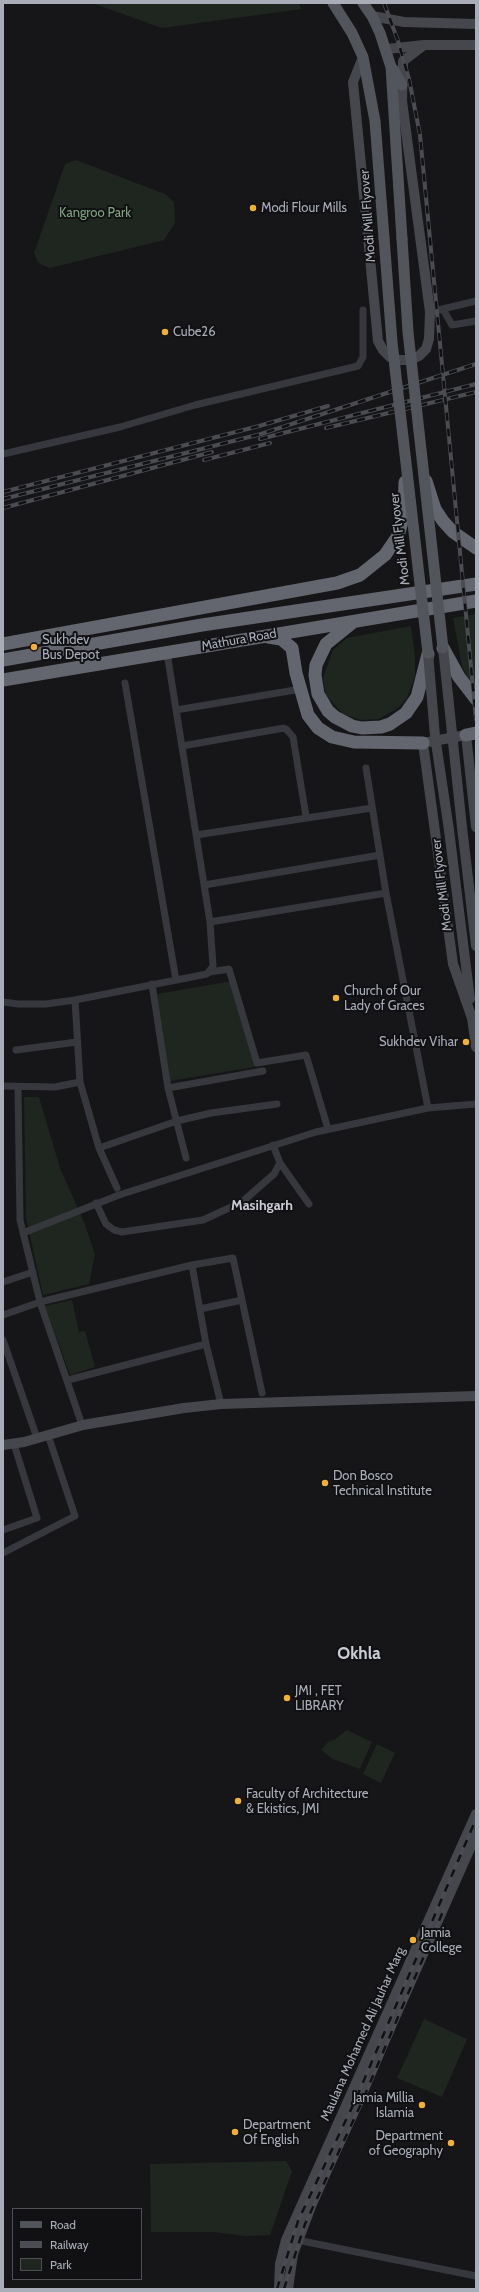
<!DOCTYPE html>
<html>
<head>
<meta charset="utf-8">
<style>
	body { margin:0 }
	#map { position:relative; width:479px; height:2292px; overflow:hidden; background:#161618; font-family:Cabin,sans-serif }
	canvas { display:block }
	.frame { position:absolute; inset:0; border:4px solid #a8adb8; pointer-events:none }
	.legend { position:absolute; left:12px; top:2208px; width:130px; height:72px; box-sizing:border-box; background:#111113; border:1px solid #4d4f55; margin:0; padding:5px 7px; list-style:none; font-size:12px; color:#a8adb8 }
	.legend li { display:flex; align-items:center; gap:8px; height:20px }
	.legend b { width:20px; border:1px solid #4d4f55 }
</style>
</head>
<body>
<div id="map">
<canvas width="479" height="2292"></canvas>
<div class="frame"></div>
<ul class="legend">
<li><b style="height:5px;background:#53555c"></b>Road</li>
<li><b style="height:5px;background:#4a4c52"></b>Railway</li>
<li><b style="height:11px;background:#1e261f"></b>Park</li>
</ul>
</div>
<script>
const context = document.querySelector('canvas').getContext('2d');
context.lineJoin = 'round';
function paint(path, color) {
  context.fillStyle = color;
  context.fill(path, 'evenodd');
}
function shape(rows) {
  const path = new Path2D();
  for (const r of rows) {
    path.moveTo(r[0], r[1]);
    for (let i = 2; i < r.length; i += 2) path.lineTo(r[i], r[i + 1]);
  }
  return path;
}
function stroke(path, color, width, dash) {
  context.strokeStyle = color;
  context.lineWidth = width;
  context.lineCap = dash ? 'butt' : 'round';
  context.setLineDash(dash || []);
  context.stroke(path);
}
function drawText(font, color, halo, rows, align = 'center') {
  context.font = font + ' Cabin,sans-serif';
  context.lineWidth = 4;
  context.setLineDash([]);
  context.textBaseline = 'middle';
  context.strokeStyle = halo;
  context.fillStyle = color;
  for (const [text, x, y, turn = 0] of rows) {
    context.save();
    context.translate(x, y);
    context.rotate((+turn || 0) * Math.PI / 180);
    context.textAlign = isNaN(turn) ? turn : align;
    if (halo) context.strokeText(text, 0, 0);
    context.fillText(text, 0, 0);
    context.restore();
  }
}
const green = shape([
	[92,3,298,3,302,9,162,28],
	[76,160,165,194,174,202,175,223,164,240,50,268,38,263,34,253,65,164],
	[476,614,476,688,468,678,462,666,453,618],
	[411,626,415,657,415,676,407,698,398,708,379,719,361,720,343,714,326,695,324,685,323,678,333,650,347,638],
	[232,981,260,1066,170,1081,157,994],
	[24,1097,39,1097,60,1168,84,1222,95,1254,89,1284,43,1295,26,1217],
	[72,1300,79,1332,85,1331,95,1367,70,1375,45,1306],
	[347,1730,372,1742,360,1769,333,1759,321,1750,328,1742,334,1740],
	[377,1744,395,1753,381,1783,363,1774],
	[424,2019,467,2039,442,2097,397,2078],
	[286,2161,292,2171,270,2235,245,2236,214,2232,151,2232,150,2164]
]);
const street = shape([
	[443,309,452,325,476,321],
	[430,312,476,301],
	[3,454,120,427,195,405,358,366,363,357,363,310],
	[125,683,176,980],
	[176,710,301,689],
	[182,746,284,728,287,730,293,737,306,816],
	[366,768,386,893,428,1108],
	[196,835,372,808],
	[204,885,380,855],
	[210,922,386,893],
	[210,972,229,969,257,1063,306,1055,328,1129],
	[152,984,168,1088,186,1158],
	[75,1000,80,1082,99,1148,117,1188],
	[3,1002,18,1004,46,1004,75,1000,207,974,213,966,210,922,167,653],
	[16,1050,77,1042],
	[3,1086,55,1087,80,1082],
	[18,1088,20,1220,40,1302,80,1419],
	[168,1088,263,1071],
	[99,1148,177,1121,211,1113,277,1104],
	[280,1163,309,1204],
	[96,1203,106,1224,114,1230,122,1232,203,1220,242,1202,274,1174,280,1163,273,1145],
	[23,1233,119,1195,316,1132,428,1108,476,1104],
	[192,1265,206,1344,221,1404],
	[3,1282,33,1272],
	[200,1309,242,1300],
	[3,1315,40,1302,192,1265,233,1258,262,1393],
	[3,1340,37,1438],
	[68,1380,206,1344],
	[3,1530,37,1518,14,1444],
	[3,1553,75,1516,48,1435],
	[297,2240,476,2276]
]);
const secondary = shape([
	[372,16,404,22,476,24],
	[387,49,424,45,476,45],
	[363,57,353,82,378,341,383,350,390,357,399,360,410,360,419,356,426,349,429,339,430,312,402,101,403,61,424,45],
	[462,827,476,946],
	[476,827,466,735,423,743,453,964,472,1018,476,1047],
	[449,830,470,999],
	[3,1445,24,1442,83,1425,184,1408,221,1404,476,1396],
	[279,2289,280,2264,286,2240,476,1814],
	[288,2289,293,2254,312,2204,476,1835]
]);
const primary = shape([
	[333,3,352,33,363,57,375,121,384,238],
	[363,3,372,16,380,33,391,67,402,239],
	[393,69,402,85]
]);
const highway = shape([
	[426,481,435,509,443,521,453,532,476,548],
	[352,623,326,644,316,665,315,675,318,694,328,711,335,717,352,726,362,728,381,727,390,724,406,713,417,697,428,654],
	[268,637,281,639,292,648,296,673,308,715,318,728,332,737,354,742,423,743],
	[3,644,337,583,360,575,385,555,398,536,404,514,405,482],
	[443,648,459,677,476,699],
	[3,660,202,625,476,584],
	[3,680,476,601],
	[466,735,476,733]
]);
const rail = shape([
	[384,3,398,41,409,79,420,135,476,719],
	[326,428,476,392],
	[260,439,476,384],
	[204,460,270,443],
	[3,492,259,426,328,406],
	[3,499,261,434,476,364],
	[3,508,212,452],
	[277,2289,298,2221,355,2101,476,1819],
	[284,2289,305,2224,361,2104,444,1909]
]);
const secondaryBridge = shape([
	[443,648,462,827],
	[428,653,435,736,449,830]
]);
const primaryBridge = shape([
	[384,238,392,342,428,653],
	[402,239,408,332,443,648]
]);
const markers = [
	[253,208,4,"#f2b134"],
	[165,332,4,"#f2b134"],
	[34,647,4,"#f2b134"],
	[336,998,4,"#f2b134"],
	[466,1042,4,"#f2b134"],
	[325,1483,4,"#f2b134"],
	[287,1698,4,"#f2b134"],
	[238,1801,4,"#f2b134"],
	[413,1940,4,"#f2b134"],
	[422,2105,4,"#f2b134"],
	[235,2132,4,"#f2b134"],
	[451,2143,4,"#f2b134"]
];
const poiNames = [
	["Modi Flour Mills",261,208],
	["Cube26",173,332],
	["Sukhdev",42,640],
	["Bus Depot",42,655],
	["Church of Our",344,991],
	["Lady of Graces",344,1006],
	["Sukhdev Vihar",458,1042,"right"],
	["Don Bosco",333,1476],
	["Technical Institute",333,1491],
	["JMI , FET",295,1691],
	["LIBRARY",295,1706],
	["Faculty of Architecture",246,1794],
	["& Ekistics, JMI",246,1809],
	["Jamia",421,1933],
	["College",421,1948],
	["Jamia Millia",414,2098,"right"],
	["Islamia",414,2113,"right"],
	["Department",243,2125],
	["Of English",243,2140],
	["Department",443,2136,"right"],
	["of Geography",443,2151,"right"]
];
const parkNames = [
	["Kangroo Park",95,213]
];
const streetNames = [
	["Modi Mill Flyover",368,216,-94],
	["Modi Mill Flyover",400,539,-97],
	["Mathura Road",239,640,-10],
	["Modi Mill Flyover",442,885,-97],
	["Maulana Mohamed Ali Jauhar Marg",363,2034,-66]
];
const neighbourhoodNames = [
	["Masihgarh",262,1206]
];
const districtNames = [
	["Okhla",359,1654]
];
paint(green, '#1e261f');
stroke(street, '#37383d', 7);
stroke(secondary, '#45474d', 10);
stroke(primary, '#53555c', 11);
stroke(highway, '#63666e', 13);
stroke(rail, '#4a4c52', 4);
stroke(rail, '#111113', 2.5, [8]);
stroke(secondaryBridge, '#45474d', 10);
stroke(primaryBridge, '#53555c', 11);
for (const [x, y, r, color] of markers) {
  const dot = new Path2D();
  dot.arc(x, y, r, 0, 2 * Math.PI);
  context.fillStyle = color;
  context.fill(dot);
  stroke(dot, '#111113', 1.5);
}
drawText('13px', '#a8adb8', '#111113', poiNames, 'left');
drawText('13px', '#7fa381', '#111113', parkNames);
drawText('13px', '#a8adb8', '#111113', streetNames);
drawText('bold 14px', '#c9ccd4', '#111113', neighbourhoodNames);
drawText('bold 17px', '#c9ccd4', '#111113', districtNames);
</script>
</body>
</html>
